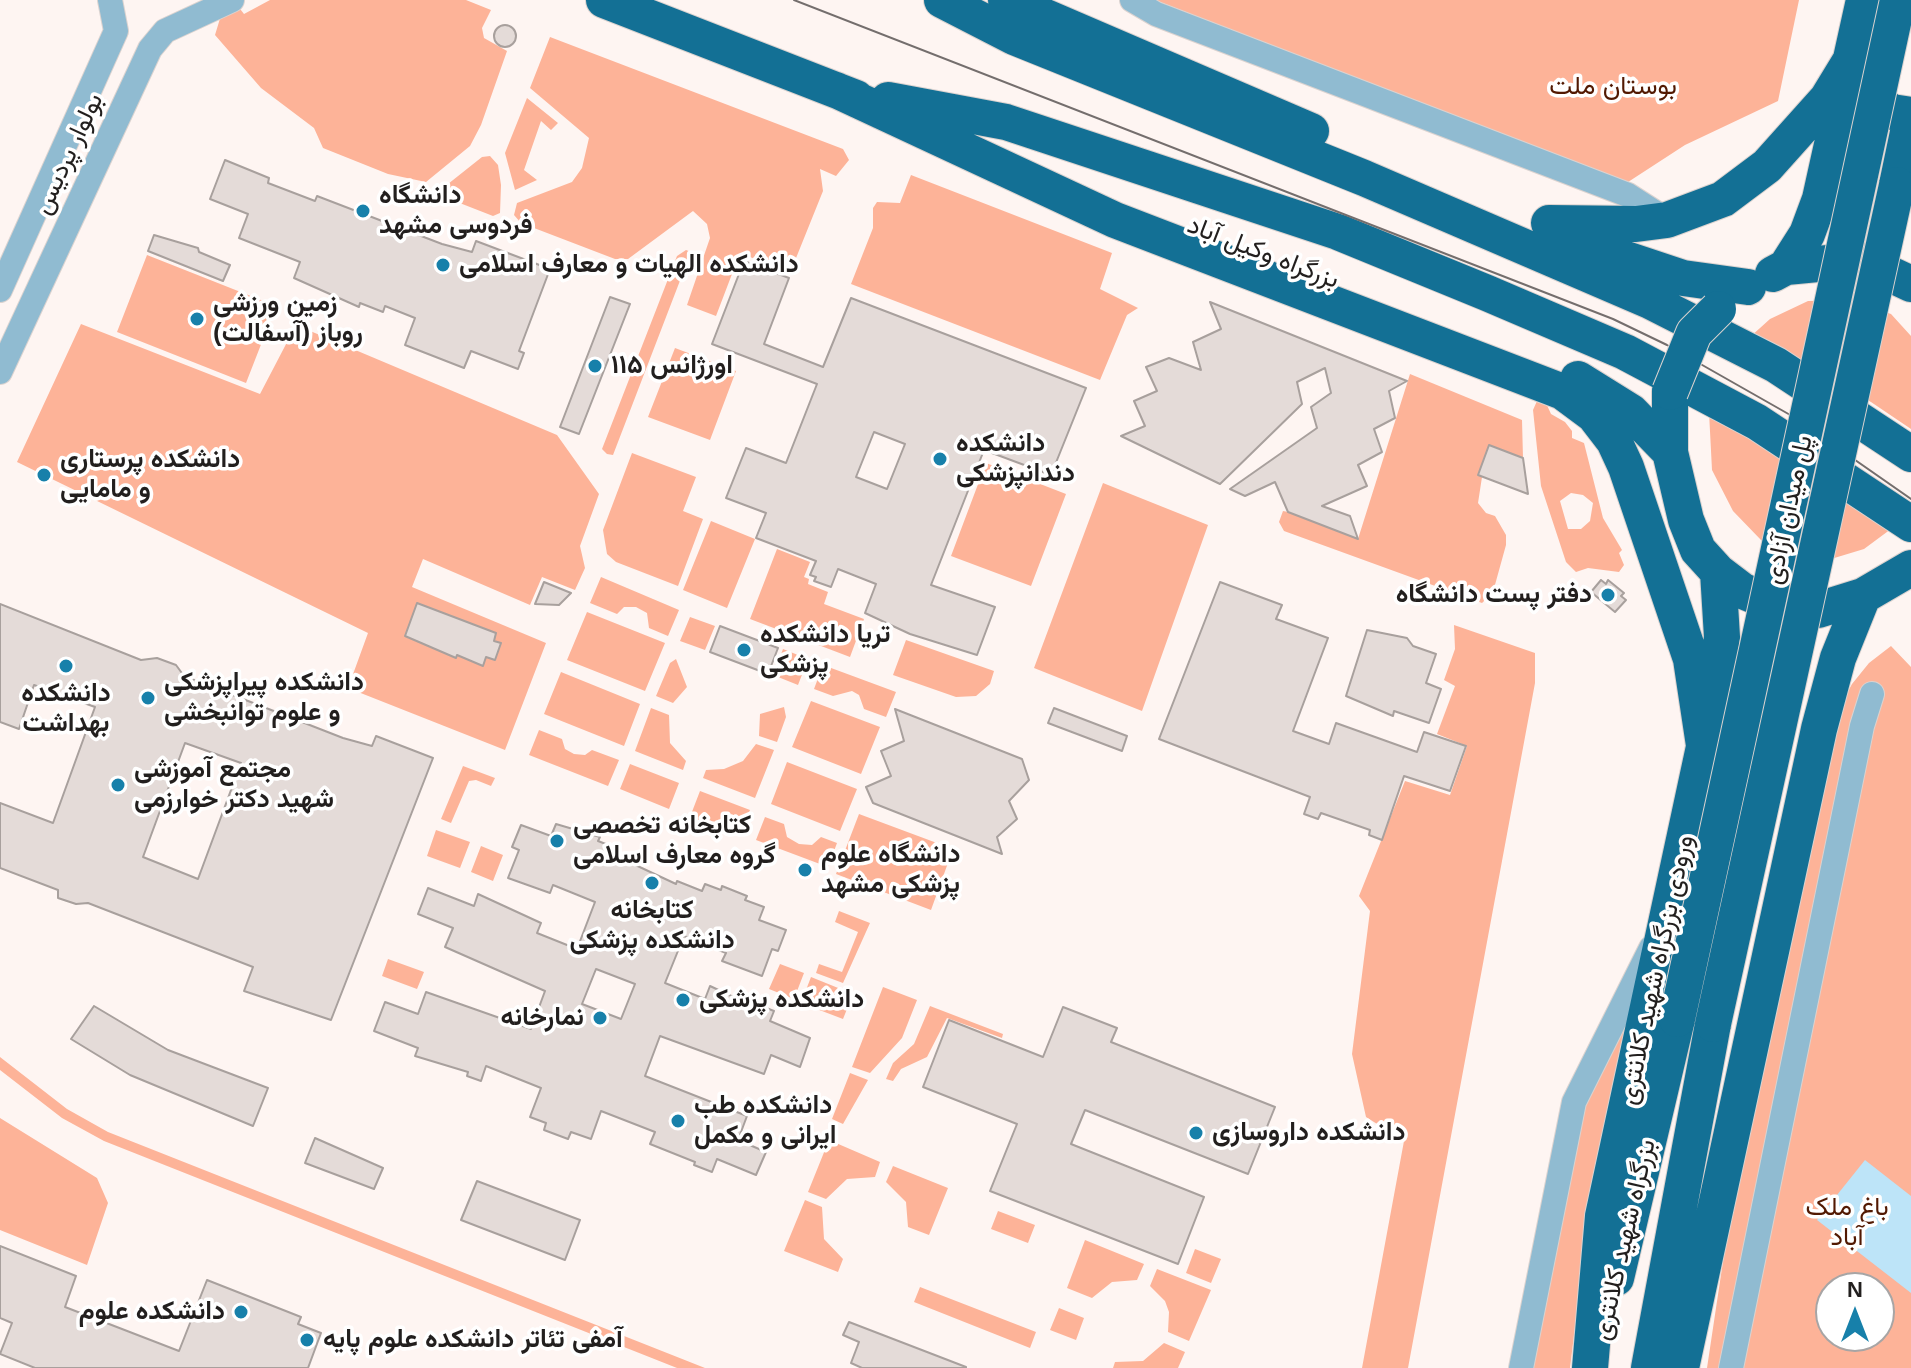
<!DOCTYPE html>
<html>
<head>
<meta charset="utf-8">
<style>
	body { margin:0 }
	#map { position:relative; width:1911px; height:1368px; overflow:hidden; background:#fef5f2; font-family:Helvetica,sans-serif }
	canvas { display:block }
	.north { position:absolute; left:1815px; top:1272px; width:80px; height:80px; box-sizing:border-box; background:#fff; border:2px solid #a7a5a5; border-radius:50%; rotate:0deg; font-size:22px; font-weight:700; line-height:32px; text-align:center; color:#221f1e }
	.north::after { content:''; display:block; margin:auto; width:28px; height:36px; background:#1780aa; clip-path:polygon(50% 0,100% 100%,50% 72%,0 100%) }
</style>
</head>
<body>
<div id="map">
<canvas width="1911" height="1368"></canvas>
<div class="north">N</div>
</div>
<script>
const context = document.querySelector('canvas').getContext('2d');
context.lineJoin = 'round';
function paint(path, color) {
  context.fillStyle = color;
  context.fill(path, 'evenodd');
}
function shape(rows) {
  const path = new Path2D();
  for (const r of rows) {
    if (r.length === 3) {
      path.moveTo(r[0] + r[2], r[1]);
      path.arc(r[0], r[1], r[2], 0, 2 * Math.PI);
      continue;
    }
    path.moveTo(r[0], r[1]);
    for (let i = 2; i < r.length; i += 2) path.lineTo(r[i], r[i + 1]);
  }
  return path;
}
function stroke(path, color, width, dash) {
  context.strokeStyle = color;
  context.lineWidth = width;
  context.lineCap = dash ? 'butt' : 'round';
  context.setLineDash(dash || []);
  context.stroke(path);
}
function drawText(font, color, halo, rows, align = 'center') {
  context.font = font + ' Helvetica,Vazirmatn,sans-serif';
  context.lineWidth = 7;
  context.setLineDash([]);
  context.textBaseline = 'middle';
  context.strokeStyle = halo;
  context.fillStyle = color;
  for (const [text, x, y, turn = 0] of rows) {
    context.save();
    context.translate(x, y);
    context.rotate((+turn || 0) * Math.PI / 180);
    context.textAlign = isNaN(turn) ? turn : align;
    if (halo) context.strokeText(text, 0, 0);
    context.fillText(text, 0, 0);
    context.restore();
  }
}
const green = shape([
	[270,0,466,0,491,10,482,28,484,38,507,51,481,125,470,146,426,182,388,174,323,148,314,128,261,88,215,35,222,12,237,5,244,14],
	[1155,0,1799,0,1778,101,1685,145,1625,184],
	[550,37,843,149,849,160,836,176,820,169,823,191,790,273,740,253,716,316,687,305,710,238,707,224,693,211,628,259,615,259,521,223,514,215,517,203,572,182,582,168,589,138,530,88],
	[527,98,558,123,551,130,541,121,524,170,537,180,515,190,505,153],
	[490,156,498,165,501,185,500,213,493,216,452,200,448,191,448,184,482,157],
	[911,175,1112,253,1100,289,1138,308,1127,315,1100,380,851,284,873,228,873,208,877,202,900,203],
	[686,250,691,252,613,455,607,454,602,449,677,256],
	[147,255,276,306,246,383,117,332],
	[1851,300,1891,314,1911,336,1911,429,1871,402,1750,337,1770,319,1808,301],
	[81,324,260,394,296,325,557,435,599,494,580,546,585,568,575,590,542,577,530,605,423,559,412,587,546,643,505,750,348,688,368,633,17,462],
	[675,348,736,371,710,440,648,417],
	[1410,374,1522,420,1523,458,1489,445,1478,475,1482,477,1478,503,1486,513,1495,516,1506,535,1506,545,1493,592,1482,603,1284,531,1279,522,1283,511,1288,512,1358,539],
	[1537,401,1546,403,1551,414,1565,422,1572,431,1572,438,1584,443,1603,518,1622,550,1619,553,1624,565,1619,572,1588,568,1576,572,1566,562,1541,486,1533,410],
	[1571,493,1583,495,1593,503,1590,521,1581,529,1568,529,1560,501],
	[1709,412,1891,529,1864,549,1831,559,1798,555,1761,540,1733,511,1712,470],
	[632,453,696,477,683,511,703,519,678,586,616,562,607,554,603,530],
	[986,463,1066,494,1031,586,951,556],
	[1103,483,1208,525,1142,711,1034,668],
	[711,521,755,539,727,608,683,590],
	[777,549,810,562,804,577,809,579,808,584,828,592,824,604,864,619,850,657,750,619],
	[601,577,679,610,668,636,649,628,647,613,636,607,624,607,617,614,590,603],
	[587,612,665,643,645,691,567,660],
	[690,617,715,626,705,650,680,641],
	[1454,625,1535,653,1535,683,1408,1368,1362,1368,1404,1141,1366,1117,1352,1054,1370,911,1359,896,1405,781,1450,795,1467,746,1437,734,1455,686,1444,680,1455,649],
	[906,640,994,671,990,684,976,696,956,697,893,675],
	[1891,646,1911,667,1911,1368,1707,1368,1734,1188,1839,708,1852,684,1869,663],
	[1831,1288,1879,1288,1879,1336,1831,1336],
	[783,649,808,659,798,685,773,675],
	[676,659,687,687,673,703,656,696,670,663],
	[823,665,896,692,886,717,864,709,859,695,852,691,833,696,814,689],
	[561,672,640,704,624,746,544,714],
	[811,701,880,727,861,774,792,747],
	[784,707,786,717,777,742,759,736,760,714],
	[651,708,669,715,670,743,686,761,683,770,635,751],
	[539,730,562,739,565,749,574,754,585,755,592,750,619,760,608,786,529,755],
	[756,744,774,750,755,798,703,778,706,770,724,769,743,761],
	[787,762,857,789,840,831,771,804],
	[630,764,679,783,669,809,620,789],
	[463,766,495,778,491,786,476,780,469,781,451,823,441,819],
	[700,791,750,810,740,836,690,817],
	[859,814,953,849,931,910,836,874],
	[765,817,784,824,787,837,799,844,812,845,821,837,837,843,828,867,756,840],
	[436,830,470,842,460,868,427,856],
	[481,846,503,855,493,881,471,872],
	[839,911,870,923,843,983,816,973,819,964,842,972,858,932,835,922],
	[388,959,424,972,417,989,382,976],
	[780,964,804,973,794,999,769,989],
	[811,977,853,994,843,1019,801,1003],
	[883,987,917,1000,902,1038,870,1073,852,1067],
	[930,1006,1003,1034,1002,1038,947,1018,927,1057,901,1069,893,1081,886,1079,893,1063,914,1044],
	[1629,1015,1594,1171,1570,1368,1528,1368,1582,1110],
	[0,1057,67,1109,108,1132,705,1368,677,1368,104,1141,62,1118,0,1070],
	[850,1073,868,1080,843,1124,832,1119],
	[0,1118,97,1178,108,1203,87,1265,0,1230],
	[829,1140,880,1162,875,1177,847,1179,826,1199,808,1192],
	[893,1166,948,1188,929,1235,908,1227,906,1202,886,1182],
	[805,1200,822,1207,824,1239,843,1259,838,1272,784,1251],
	[998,1211,1035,1225,1028,1243,991,1229],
	[1085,1240,1144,1264,1137,1280,1112,1282,1092,1298,1067,1288],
	[1195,1249,1221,1259,1211,1283,1186,1273],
	[1157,1269,1211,1290,1189,1341,1168,1332,1169,1312,1165,1301,1150,1286],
	[920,1287,1036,1332,1030,1348,914,1302],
	[1059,1308,1084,1318,1076,1340,1050,1330],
	[1164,1343,1185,1352,1178,1368,1113,1368,1115,1362,1143,1361]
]);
const water = shape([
	[1865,1160,1911,1196,1911,1293,1817,1220]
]);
const building = shape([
	[505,36,11],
	[225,160,269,178,268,183,315,201,317,196,442,244,472,252,476,241,550,269,519,351,524,353,518,369,471,351,464,368,405,345,415,318,385,306,383,312,360,303,359,307,294,278,300,262,239,238,248,214,210,199,225,160],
	[154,235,198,248,199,252,230,265,223,281,148,251,154,235],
	[744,261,789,278,764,344,823,367,851,298,1086,388,1051,475,984,450,931,585,995,607,977,655,910,634,865,613,876,584,838,569,831,587,814,581,816,577,810,575,816,561,756,538,766,513,726,498,746,448,786,463,817,384,712,344,744,261],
	[874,432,905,444,887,489,856,477,874,432],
	[610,297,630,304,579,434,560,427,610,297],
	[1210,302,1407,381,1389,391,1395,418,1374,429,1382,452,1358,465,1367,486,1322,506,1350,516,1358,539,1288,512,1275,482,1245,496,1230,489,1317,428,1311,407,1331,393,1325,368,1297,382,1302,404,1220,484,1121,436,1145,426,1134,401,1157,391,1146,367,1169,358,1201,370,1193,342,1221,329,1210,302],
	[1489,445,1523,458,1528,494,1478,475,1489,445],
	[1601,580,1606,584,1608,580,1624,593,1621,596,1626,600,1615,612,1591,592,1601,580],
	[544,582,571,593,559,605,535,604,544,582],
	[1220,582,1282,605,1276,619,1328,638,1293,731,1329,744,1336,723,1417,752,1424,732,1466,746,1450,791,1404,776,1382,840,1369,835,1370,830,1321,813,1318,819,1304,814,1310,797,1159,739,1220,582],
	[417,603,496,633,494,641,501,643,495,660,486,657,483,666,457,655,456,658,405,636,417,603],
	[0,604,141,660,157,658,176,665,184,676,343,738,372,746,376,736,433,758,331,1020,244,991,253,967,88,903,76,904,58,898,58,890,0,868,0,803,53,823,95,707,34,685,19,729,0,722,0,604],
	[185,743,241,763,198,879,143,857,185,743],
	[720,626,778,648,768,674,710,652,720,626],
	[1367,630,1407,638,1413,646,1436,654,1426,683,1441,689,1429,723,1394,711,1393,716,1346,696,1367,630],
	[1054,708,1127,736,1122,751,1048,723,1054,708],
	[895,709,1022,759,1029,780,1009,801,1017,819,997,837,1002,854,873,803,866,787,891,776,881,751,904,741,895,709],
	[556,824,600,837,598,841,616,848,614,855,676,884,677,881,702,891,705,884,721,890,722,886,747,896,745,900,764,907,759,920,786,930,778,951,772,949,762,976,722,961,726,953,684,936,665,983,705,999,710,986,755,1007,756,1004,774,1011,770,1021,810,1038,800,1067,771,1055,764,1074,660,1036,645,1076,747,1116,738,1140,766,1152,756,1175,717,1159,712,1172,694,1165,695,1162,650,1144,655,1132,601,1111,591,1139,571,1132,568,1139,544,1130,546,1123,530,1117,541,1088,486,1066,481,1081,467,1076,468,1072,415,1056,418,1048,374,1031,385,1002,418,1014,426,992,531,1029,545,991,445,947,453,928,418,914,428,888,474,906,478,894,541,923,537,933,577,949,595,902,553,885,550,893,508,878,519,850,512,847,521,825,551,836,556,824],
	[596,969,635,984,621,1019,582,1004,596,969],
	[94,1006,168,1050,268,1088,253,1126,130,1075,71,1039,94,1006],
	[1063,1007,1117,1028,1111,1042,1275,1107,1248,1174,1085,1110,1071,1144,1204,1197,1178,1264,990,1191,1017,1124,923,1087,949,1020,1043,1057,1063,1007],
	[315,1138,383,1168,374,1189,305,1163,315,1138],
	[477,1181,580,1220,565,1260,461,1220,477,1181],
	[0,1246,76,1276,65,1307,179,1351,207,1280,301,1317,298,1324,321,1333,308,1368,35,1368,0,1354,12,1323,0,1318,0,1246],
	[849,1322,966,1367,966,1368,862,1368,851,1363,859,1342,843,1335,849,1322]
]);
const minor = shape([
	[1132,0,1156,14,1628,195,1667,220],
	[0,290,116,31,110,0],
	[0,372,150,49,165,31,232,0],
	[1521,1368,1574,1102,1651,948],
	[1731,1368,1862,726,1872,694]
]);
const highway = shape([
	[604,0,856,98],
	[942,0,1014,37,1364,178,1650,301,1776,365,1911,454],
	[1006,0,1311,131],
	[1858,79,1872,100,1892,112,1911,115],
	[836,90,1115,220,1563,392,1594,415,1614,441,1626,467,1691,659,1705,752],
	[888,100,1006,122,1338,232,1487,293,1625,352,1757,422,1911,524],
	[1897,185,1911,118],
	[1549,223,1636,224,1667,220,1723,199,1767,166,1827,99,1852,58],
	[1557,236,1683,278,1748,287],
	[1786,267,1807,234,1820,199,1864,0],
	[1773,274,1786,267,1860,260,1911,284],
	[1578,379,1631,412,1670,452],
	[1670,392,1670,452,1686,520,1698,550,1718,572,1743,591,1784,608,1818,610,1863,596,1911,568],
	[1616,1278,1677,1019],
	[1590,1368,1603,1216,1713,705,1722,637,1718,572],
	[1649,1368,1713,1024],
	[1681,1368,1819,729,1838,658,1863,596]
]);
const tram = shape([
	[794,0,1613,319,1667,345,1792,416,1911,499]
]);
const highwayBridge = shape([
	[1670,392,1694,333,1718,309],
	[1677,1019,1898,0],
	[1713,1024,1897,185]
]);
const markers = [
	[363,211,8,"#1780aa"],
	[443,265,8,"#1780aa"],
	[197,319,8,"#1780aa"],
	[595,366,8,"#1780aa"],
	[940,459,8,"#1780aa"],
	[44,475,8,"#1780aa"],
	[1608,595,8,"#1780aa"],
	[744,650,8,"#1780aa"],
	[66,666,8,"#1780aa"],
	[148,698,8,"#1780aa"],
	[118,785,8,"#1780aa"],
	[557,841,8,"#1780aa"],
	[805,870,8,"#1780aa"],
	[652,883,8,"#1780aa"],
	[683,1000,8,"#1780aa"],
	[600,1018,8,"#1780aa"],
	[678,1121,8,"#1780aa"],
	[1196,1133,8,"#1780aa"],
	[241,1312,8,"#1780aa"],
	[307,1340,8,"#1780aa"]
];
const parkNames = [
	["بوستان ملت",1613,87],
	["باغ ملک",1847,1208],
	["آباد",1847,1238]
];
const streetNames = [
	["بولوار پردیس",69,154,-65],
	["بزرگراه وکیل آباد",1263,253,21],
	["پل میدان آزادی",1789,510,-78],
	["ورودی بزرگراه شهید کلانتری",1657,970,-78],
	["بزرگراه شهید کلانتری",1625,1240,-77]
];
const poiNames = [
	["دانشگاه",379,196],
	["فردوسی مشهد",379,226],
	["دانشکده الهیات و معارف اسلامی",459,265],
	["زمین ورزشی",213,304],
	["روباز (آسفالت)",213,334],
	["اورژانس ۱۱۵",611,366],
	["دانشکده",956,444],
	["دندانپزشکی",956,474],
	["دانشکده پرستاری",60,460],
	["و مامایی",60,490],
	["دفتر پست دانشگاه",1592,595,"right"],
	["تریا دانشکده",760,635],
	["پزشکی",760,665],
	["دانشکده پیراپزشکی",164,683],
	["و علوم توانبخشی",164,713],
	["دانشکده",66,694,"center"],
	["بهداشت",66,724,"center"],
	["مجتمع آموزشی",134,770],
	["شهید دکتر خوارزمی",134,800],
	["کتابخانه تخصصی",573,826],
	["گروه معارف اسلامی",573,856],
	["دانشگاه علوم",821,855],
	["پزشکی مشهد",821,885],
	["کتابخانه",652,911,"center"],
	["دانشکده پزشکی",652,941,"center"],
	["دانشکده پزشکی",699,1000],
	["نمارخانه",584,1018,"right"],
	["دانشکده طب",694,1106],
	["ایرانی و مکمل",694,1136],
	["دانشکده داروسازی",1212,1133],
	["دانشکده علوم",225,1312,"right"],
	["آمفی تئاتر دانشکده علوم پایه",323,1340]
];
paint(green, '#fdb398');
paint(water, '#bde4f8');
paint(building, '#e4dbd8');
stroke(building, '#a8a09d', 2);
stroke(minor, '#dbd3d0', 26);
stroke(highway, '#dbd3d0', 38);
stroke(minor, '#90bbd1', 24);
stroke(highway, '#137095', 36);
stroke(tram, '#746e6d', 2);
stroke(highwayBridge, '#dbd3d0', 38, []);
stroke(highwayBridge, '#137095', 36);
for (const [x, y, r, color] of markers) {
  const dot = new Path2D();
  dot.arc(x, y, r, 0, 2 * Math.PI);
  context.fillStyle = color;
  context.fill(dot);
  stroke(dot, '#fff', 3);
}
drawText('26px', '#521902', '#fff', parkNames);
drawText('26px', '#221f1e', '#fff', streetNames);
drawText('bold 26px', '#221f1e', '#fff', poiNames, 'left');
</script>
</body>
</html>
